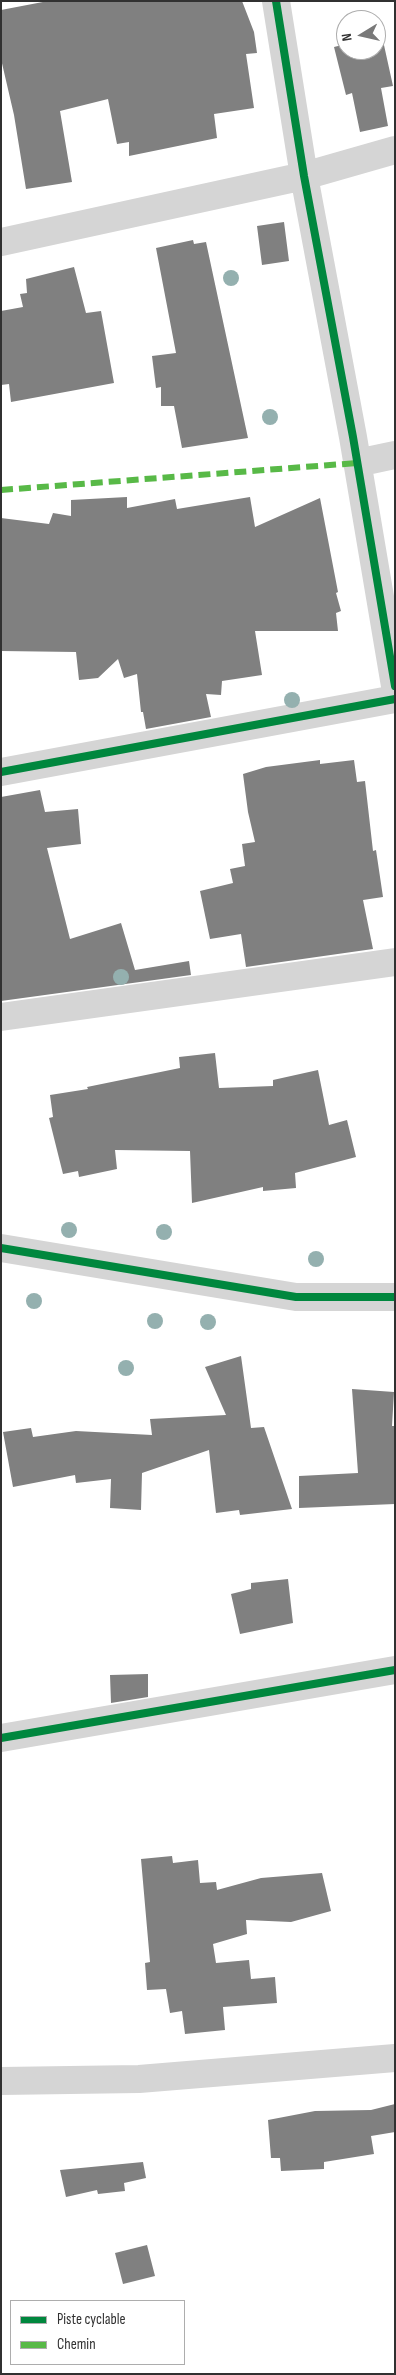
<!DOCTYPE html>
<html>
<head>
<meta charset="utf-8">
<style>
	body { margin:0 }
	#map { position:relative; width:396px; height:2375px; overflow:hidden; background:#fff; font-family:"Sofia Sans Condensed",sans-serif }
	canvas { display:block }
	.frame { position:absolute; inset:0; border:2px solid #313131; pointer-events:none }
	.legend { position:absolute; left:10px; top:2300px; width:175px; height:65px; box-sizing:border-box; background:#fff; border:1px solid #adadad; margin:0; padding:6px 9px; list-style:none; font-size:15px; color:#313131 }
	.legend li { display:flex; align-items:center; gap:10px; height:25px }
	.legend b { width:25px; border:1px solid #adadad }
	.north { position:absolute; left:336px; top:10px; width:50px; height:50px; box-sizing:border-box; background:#fff; border:1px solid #adadad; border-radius:50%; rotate:261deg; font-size:14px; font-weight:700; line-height:20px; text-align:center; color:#313131 }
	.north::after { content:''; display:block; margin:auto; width:18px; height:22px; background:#797979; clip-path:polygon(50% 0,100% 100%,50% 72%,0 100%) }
</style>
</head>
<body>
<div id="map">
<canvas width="396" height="2375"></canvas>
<div class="frame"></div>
<ul class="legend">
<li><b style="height:6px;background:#00873e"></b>Piste cyclable</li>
<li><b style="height:6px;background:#58b947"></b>Chemin</li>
</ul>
<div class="north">N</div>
</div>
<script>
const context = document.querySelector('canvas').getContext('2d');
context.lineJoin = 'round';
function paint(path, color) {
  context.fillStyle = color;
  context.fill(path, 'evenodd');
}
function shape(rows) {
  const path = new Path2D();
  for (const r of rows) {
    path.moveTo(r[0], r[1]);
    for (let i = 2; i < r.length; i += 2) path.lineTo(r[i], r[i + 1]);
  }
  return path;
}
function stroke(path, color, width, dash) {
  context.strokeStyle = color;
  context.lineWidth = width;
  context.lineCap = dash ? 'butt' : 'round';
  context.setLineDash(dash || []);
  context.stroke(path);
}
const building = shape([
	[48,1,242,1,254,32,257,53,246,54,254,108,214,114,217,138,129,156,129,142,117,144,108,99,60,111,72,182,26,189,14,115,1,59,1,10],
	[382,36,393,86,381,88,388,126,360,132,352,93,346,95,334,47,346,44,346,50,376,50,376,38],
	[284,222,289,261,262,265,257,226],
	[193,240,194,244,206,242,248,438,182,448,174,406,161,406,161,387,156,388,152,356,176,353,156,248],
	[74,267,86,313,101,311,114,383,11,402,9,384,1,385,1,311,23,307,20,294,27,293,26,279],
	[127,497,127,508,175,499,177,509,250,497,255,527,320,498,338,592,336,593,341,611,336,613,338,631,255,631,262,675,222,681,221,695,206,694,211,717,146,729,143,712,141,712,137,674,124,678,118,659,98,678,79,680,76,652,1,651,1,518,49,524,53,513,71,516,71,500],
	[320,760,320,764,354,760,357,782,365,781,373,851,376,850,383,897,363,900,373,949,246,967,241,934,210,939,200,891,233,883,230,869,245,866,242,844,255,842,248,812,243,774,266,767],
	[40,790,45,812,78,809,81,844,47,848,70,939,121,923,135,970,189,961,191,975,1,1001,1,797],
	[215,1053,219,1088,273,1086,273,1080,318,1070,329,1125,347,1120,356,1157,295,1173,296,1188,263,1191,263,1187,192,1203,190,1151,115,1150,117,1169,79,1177,78,1171,63,1174,49,1118,53,1117,50,1095,88,1089,87,1087,180,1068,179,1057],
	[241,1356,251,1428,264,1427,292,1509,240,1515,239,1510,216,1513,209,1450,142,1473,141,1510,110,1508,111,1479,76,1483,75,1475,13,1487,3,1432,31,1428,33,1437,76,1431,152,1435,150,1419,226,1415,205,1367],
	[352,1389,394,1392,392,1426,395,1426,395,1504,299,1508,299,1476,358,1473],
	[288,1579,293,1623,240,1634,231,1594,251,1589,251,1583],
	[148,1674,148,1697,111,1703,110,1675],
	[172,1856,173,1863,198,1860,200,1883,216,1882,217,1890,261,1878,322,1873,331,1911,291,1922,246,1920,247,1934,213,1944,216,1963,249,1960,251,1979,275,1977,277,2003,223,2007,225,2030,185,2034,182,2011,170,2013,166,1989,147,1990,145,1963,150,1962,141,1859],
	[395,2104,395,2132,371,2136,374,2154,324,2162,324,2169,281,2171,280,2158,271,2158,268,2120,315,2111,371,2110],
	[143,2162,146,2178,124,2183,125,2191,98,2194,97,2190,66,2197,60,2170],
	[147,2245,155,2276,123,2284,115,2253]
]);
const street = shape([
	[276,1,304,176,353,437,395,686],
	[1,242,304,176,395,150],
	[357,463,395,455],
	[1,772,395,699],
	[1,1017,395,962],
	[1,1248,296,1297,395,1297],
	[1,1738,395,1670],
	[1,2081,139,2079,395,2058]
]);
const quiet = shape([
	[1,490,357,463]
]);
const cycleway = shape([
	[276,1,304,176,353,437,395,686],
	[1,772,395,699],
	[1,1248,296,1297,395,1297],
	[1,1738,395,1670]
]);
const trees = [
	[231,278],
	[270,417],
	[292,700],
	[121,977],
	[69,1230],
	[164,1232],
	[316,1259],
	[34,1301],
	[155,1321],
	[208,1322],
	[126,1368]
];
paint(building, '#808080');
stroke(street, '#d5d5d5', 28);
stroke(quiet, '#58b947', 6, [12, 6]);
stroke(cycleway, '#00873e', 8);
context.fillStyle = '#94b0af';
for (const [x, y] of trees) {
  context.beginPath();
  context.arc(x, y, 8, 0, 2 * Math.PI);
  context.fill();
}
</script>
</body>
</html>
